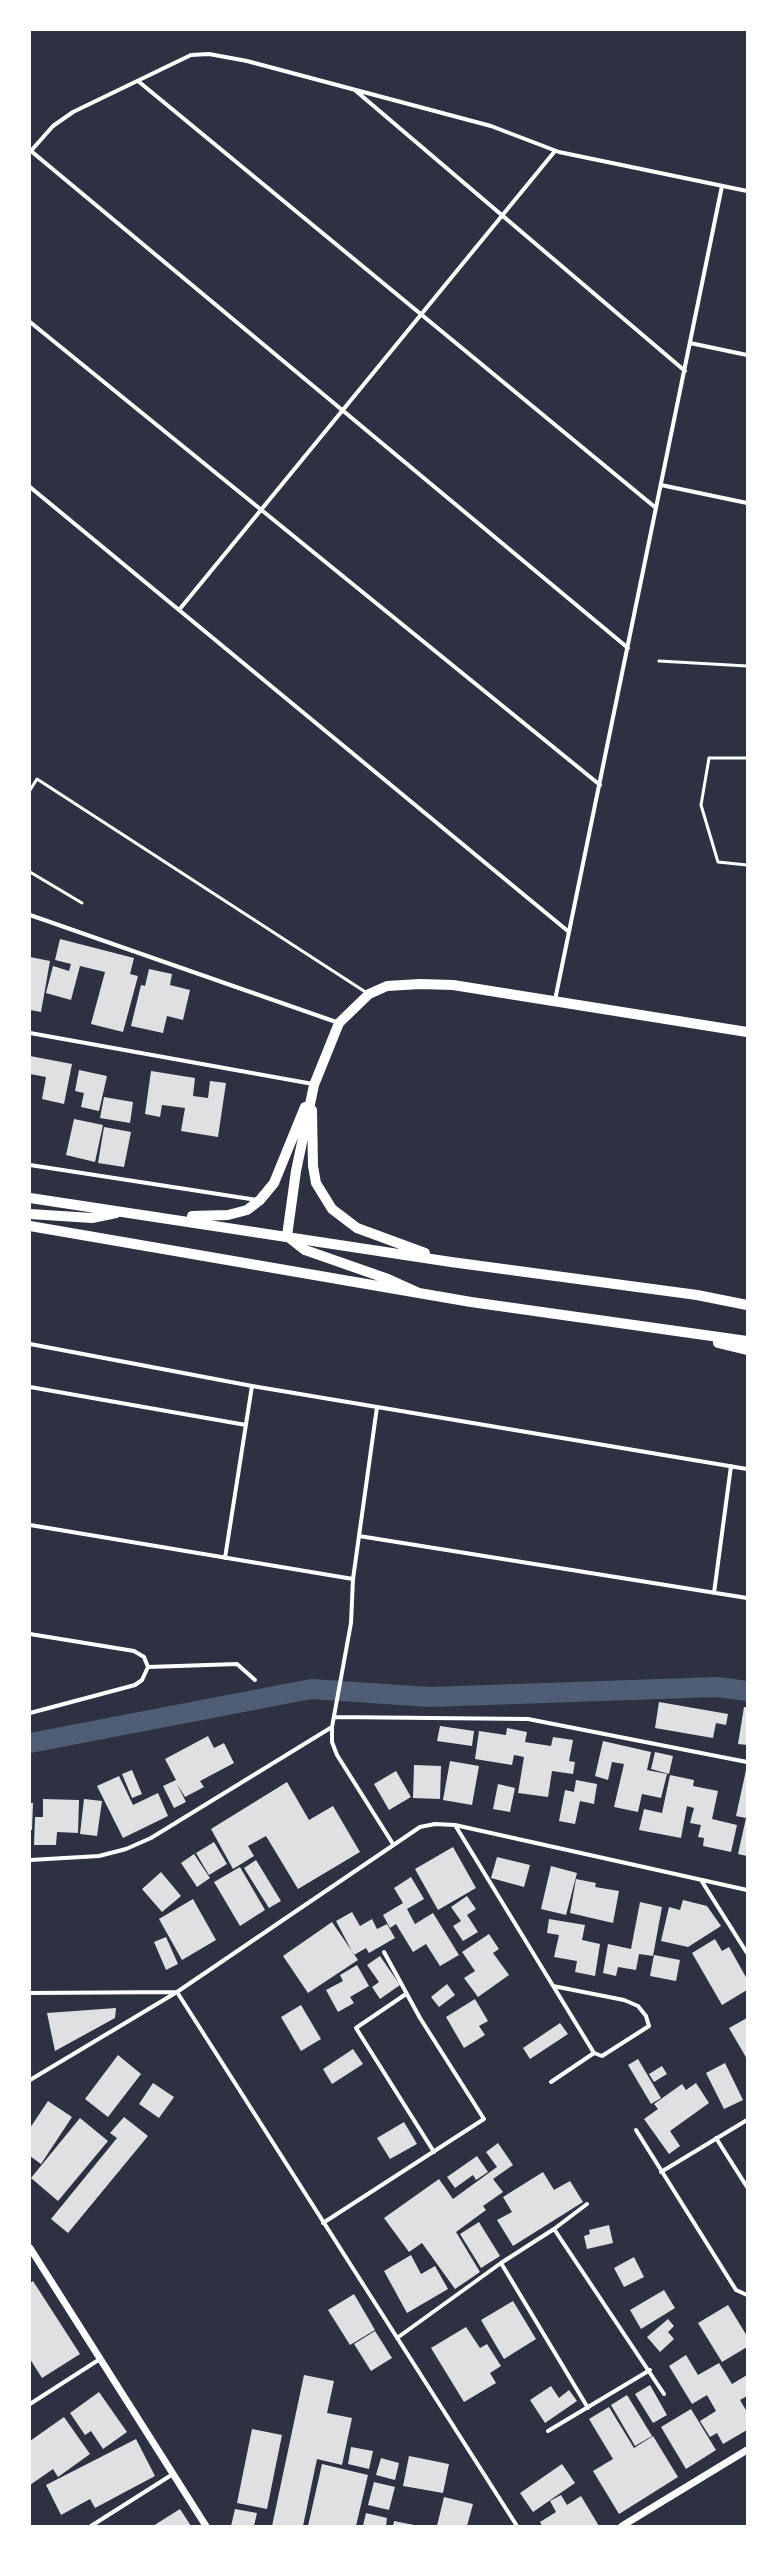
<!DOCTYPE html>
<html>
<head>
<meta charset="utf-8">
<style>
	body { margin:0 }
	#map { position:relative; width:777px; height:2556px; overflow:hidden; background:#2d3142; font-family:"DejaVu Sans",sans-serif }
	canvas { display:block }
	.frame { position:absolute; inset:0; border:31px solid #fff; pointer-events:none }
</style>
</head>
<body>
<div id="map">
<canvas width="777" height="2556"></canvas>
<div class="frame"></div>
</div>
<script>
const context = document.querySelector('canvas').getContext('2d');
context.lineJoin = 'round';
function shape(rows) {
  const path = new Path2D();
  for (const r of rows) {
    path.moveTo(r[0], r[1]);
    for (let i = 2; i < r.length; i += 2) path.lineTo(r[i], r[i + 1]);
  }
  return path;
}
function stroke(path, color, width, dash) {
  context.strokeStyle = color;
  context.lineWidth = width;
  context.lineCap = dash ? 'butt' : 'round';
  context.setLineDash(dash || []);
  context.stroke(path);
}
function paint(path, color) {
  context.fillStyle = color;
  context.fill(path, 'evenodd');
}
const canal = shape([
	[30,1743,311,1689,430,1697,717,1687,747,1691]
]);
const building = shape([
	[60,939,134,958,130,974,138,976,123,1032,91,1024,105,972,80,966,71,1000,46,993,53,966,69,971,71,964,55,960],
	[30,957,50,961,41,1012,30,1010],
	[149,969,172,974,170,985,190,990,183,1020,167,1016,163,1033,131,1026,141,985,145,986],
	[30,1056,72,1064,64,1104,42,1099,46,1077,30,1074],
	[79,1070,107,1076,99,1111,81,1107,84,1093,75,1091],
	[151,1071,195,1078,193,1096,208,1098,210,1081,226,1083,218,1137,181,1131,185,1108,162,1105,160,1117,145,1114],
	[104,1097,133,1102,130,1123,100,1118],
	[74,1119,103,1125,95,1162,66,1155],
	[104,1127,131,1132,124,1167,98,1163],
	[659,1702,728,1714,726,1725,716,1723,713,1738,655,1728],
	[744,1707,747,1707,747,1745,738,1744],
	[440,1726,474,1731,472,1746,437,1741],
	[507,1728,527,1732,525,1742,551,1746,553,1737,573,1740,569,1761,575,1762,573,1774,552,1771,548,1797,518,1793,524,1757,514,1755,512,1765,475,1759,479,1731,506,1735],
	[208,1736,214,1748,224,1743,234,1763,200,1781,204,1787,185,1797,177,1784,186,1802,174,1808,163,1786,176,1780,165,1759],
	[603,1741,651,1752,647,1770,667,1774,661,1798,642,1794,638,1812,614,1807,624,1764,612,1762,608,1780,595,1776],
	[655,1752,673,1756,669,1774,651,1769],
	[450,1761,479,1766,472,1805,443,1800],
	[414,1765,441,1766,440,1799,413,1798],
	[132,1770,142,1794,132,1798,122,1774],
	[746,1770,747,1770,747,1856,738,1854,746,1818,736,1816],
	[396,1771,411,1797,389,1810,374,1784],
	[670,1775,694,1780,693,1786,718,1791,712,1819,737,1825,731,1852,703,1846,704,1838,698,1837,701,1825,690,1823,694,1808,687,1806,681,1838,639,1830,644,1809,662,1813],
	[119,1776,133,1805,158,1793,168,1816,123,1838,97,1786],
	[576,1780,597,1784,594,1804,580,1801,575,1824,559,1821,565,1790,574,1792],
	[287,1782,309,1820,333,1806,360,1852,298,1889,266,1836,248,1846,254,1856,233,1869,211,1829],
	[498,1784,515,1788,510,1812,493,1809],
	[43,1799,79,1800,78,1833,57,1832,56,1845,34,1845,35,1817,43,1817],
	[84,1799,102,1801,97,1836,80,1834],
	[30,1803,33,1803,32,1830,30,1830],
	[214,1842,227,1864,209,1875,196,1853],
	[453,1847,476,1888,438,1910,415,1869],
	[194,1854,210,1878,197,1887,181,1863],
	[497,1857,530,1865,524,1887,491,1878],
	[256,1860,281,1901,269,1908,244,1868],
	[551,1866,577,1873,566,1915,541,1909],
	[240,1867,265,1910,240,1926,214,1882],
	[161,1872,181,1896,162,1912,142,1889],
	[411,1877,424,1899,407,1909,415,1924,433,1913,459,1955,440,1966,426,1944,413,1952,396,1924,390,1928,383,1915,403,1903,394,1888],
	[576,1879,596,1883,595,1887,619,1891,613,1923,570,1913],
	[467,1896,476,1909,467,1915,478,1932,463,1941,453,1926,461,1921,451,1907],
	[193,1899,216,1940,182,1960,159,1919],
	[683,1900,707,1906,721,1926,688,1947,661,1941,669,1907,680,1910],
	[640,1902,662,1907,653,1956,639,1954,636,1970,618,1967,616,1976,603,1973,608,1944,631,1949],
	[352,1912,360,1926,372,1919,377,1929,387,1924,395,1938,369,1953,366,1948,354,1955,336,1921],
	[549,1919,585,1925,582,1940,600,1944,595,1976,575,1972,577,1961,554,1957,559,1935,547,1933],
	[332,1922,358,1960,308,1993,283,1956],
	[489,1934,499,1949,493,1953,509,1975,478,1997,464,1978,475,1971,462,1952],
	[166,1937,178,1964,166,1970,154,1942],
	[715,1939,722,1951,729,1947,747,1979,747,1990,722,2005,692,1953],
	[654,1955,680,1960,676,1981,650,1976],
	[380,1956,400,1985,380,1999,372,1987,379,1982,367,1965],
	[357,1965,369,1986,350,1997,354,2003,338,2012,326,1990,343,1981,340,1975],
	[447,1984,455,1995,439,2007,431,1997],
	[475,1999,488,2021,479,2026,485,2035,464,2048,446,2017],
	[301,2005,321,2039,301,2051,281,2017],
	[116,2008,115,2018,55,2051,47,2013],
	[747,2018,747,2059,729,2028],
	[560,2023,568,2034,530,2059,523,2048],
	[353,2049,363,2064,332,2084,323,2069],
	[118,2055,141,2074,108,2117,85,2099],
	[638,2059,661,2098,651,2104,628,2065],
	[725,2063,743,2100,724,2109,706,2073],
	[662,2066,667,2074,654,2082,649,2074],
	[153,2083,174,2097,159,2118,139,2104],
	[696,2083,709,2103,670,2131,680,2146,669,2154,644,2119,658,2109,654,2104,682,2084,686,2090],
	[48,2101,72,2117,41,2164,30,2156,30,2128],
	[124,2117,148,2136,68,2233,51,2219,117,2138,110,2133],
	[80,2118,108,2141,58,2201,31,2178],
	[404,2122,417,2144,390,2159,377,2138],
	[498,2143,513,2165,493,2179,503,2192,483,2206,486,2210,456,2232,480,2272,455,2289,422,2243,409,2252,384,2218,439,2179,453,2199,497,2167,486,2152],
	[477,2156,488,2172,476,2180,473,2175,455,2188,447,2177],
	[543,2172,554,2190,570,2181,583,2202,513,2246,497,2220,512,2212,503,2197],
	[479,2222,500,2256,481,2268,460,2234],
	[609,2225,613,2243,587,2249,584,2236,590,2234,589,2230],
	[411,2255,421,2274,435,2266,448,2289,407,2313,384,2271],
	[634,2257,644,2277,624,2287,614,2268],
	[33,2281,80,2354,42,2378,30,2359,30,2283],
	[664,2290,675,2308,641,2329,630,2310],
	[354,2294,375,2330,350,2345,328,2310],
	[513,2301,536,2339,504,2359,481,2320],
	[728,2305,747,2336,747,2347,722,2362,698,2323],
	[668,2319,674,2326,668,2332,674,2339,660,2352,647,2337],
	[466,2327,480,2348,487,2344,501,2366,490,2373,496,2383,464,2402,431,2348],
	[375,2331,392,2358,371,2371,354,2344],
	[686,2355,698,2375,719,2363,732,2384,747,2375,747,2396,740,2400,747,2412,747,2430,723,2444,717,2433,710,2437,700,2421,716,2411,707,2395,692,2404,669,2366],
	[304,2375,334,2381,327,2413,352,2418,342,2465,317,2459,303,2526,272,2526],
	[650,2385,667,2415,653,2423,635,2394],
	[551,2386,559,2398,569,2390,577,2401,545,2423,530,2400],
	[99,2392,127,2432,103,2449,91,2431,85,2435,70,2413],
	[627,2395,652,2436,635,2446,611,2405],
	[609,2407,634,2448,653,2436,678,2477,619,2514,593,2471,613,2459,589,2419],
	[691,2409,716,2450,686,2469,661,2427],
	[64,2417,90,2454,58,2477,53,2469,30,2485,30,2441],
	[252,2429,282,2435,267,2509,237,2503],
	[136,2439,155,2476,95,2508,90,2499,61,2515,46,2485],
	[351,2447,373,2451,369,2469,348,2464],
	[409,2456,449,2464,443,2493,403,2486],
	[381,2458,399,2463,395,2480,376,2475],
	[322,2464,368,2475,356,2526,308,2526],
	[562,2464,575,2483,533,2512,520,2493],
	[374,2482,395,2487,389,2510,368,2505],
	[561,2495,567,2505,581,2496,599,2526,542,2526,540,2522,556,2512,550,2501],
	[444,2497,473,2504,467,2526,437,2526],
	[180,2509,191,2526,153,2526],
	[235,2509,257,2513,254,2526,231,2526],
	[366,2513,387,2518,386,2526,363,2526],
	[394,2521,414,2525,414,2526,393,2526]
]);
const service = shape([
	[659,661,747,666],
	[747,758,709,758,701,805,718,862,747,865],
	[30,790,37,779,367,993],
	[30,872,82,903]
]);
const minor = shape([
	[138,81,656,508],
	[356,91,685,371],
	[31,151,628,648],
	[30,152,53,126,73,112,191,55,209,54,247,61,491,126,559,152,747,191],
	[30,322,600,785],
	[690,343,747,355],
	[661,485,747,503],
	[30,487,569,932],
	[179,610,555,151],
	[30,915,339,1023],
	[555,1000,722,186],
	[30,1033,313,1084],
	[30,1165,257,1200],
	[30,1344,252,1386,747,1469],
	[30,1387,246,1425],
	[377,1407,353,1579,351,1623,332,1727,332,1742,337,1755,393,1844],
	[30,1525,353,1579],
	[359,1536,747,1598],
	[225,1558,252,1386],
	[714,1593,731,1466],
	[30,1634,134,1651,144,1657,148,1667],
	[148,1667,237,1664,255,1680],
	[30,1713,135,1685,142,1680,148,1667],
	[334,1717,528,1719,747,1762],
	[455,1825,594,2053,602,2056,649,2026,646,2016,638,2006,624,2000,553,1986],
	[30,1860,99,1856,126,1849,151,1838,332,1727],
	[701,1880,747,1953],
	[177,1992,517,2526],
	[30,1993,177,1992],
	[406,1994,356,2028,434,2152],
	[30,2080,177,1992,420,1827,435,1824,455,1825,747,1890],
	[551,2082,594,2053],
	[636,2130,736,2290,747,2295],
	[716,2138,747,2187],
	[661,2172,747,2120],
	[323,2223,484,2119,420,2018,384,1952],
	[554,2229,664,2394],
	[501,2263,588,2408],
	[397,2338,501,2263,554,2229,587,2204],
	[30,2404,100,2359],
	[548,2431,650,2370],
	[91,2526,173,2474]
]);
const tertiary = shape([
	[30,2248,206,2526],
	[622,2526,747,2450]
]);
const primary = shape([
	[312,1110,313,1166,316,1183,332,1209,357,1228,425,1253],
	[30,1198,451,1262,697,1295,747,1305],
	[30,1214,92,1218,116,1213],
	[192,1216,228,1215,247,1210,260,1200,274,1183,305,1107],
	[30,1226,471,1302,747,1341],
	[419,1293,388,1279,305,1250,287,1236,296,1171,314,1085,339,1023,369,994,387,986,420,984,453,985,747,1032],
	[718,1343,747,1350]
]);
stroke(canal, '#4f5d75', 20);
paint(building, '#e0e0e3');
stroke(service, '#fff', 3);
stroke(minor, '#fff', 4);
stroke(tertiary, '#fff', 7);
stroke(primary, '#fff', 10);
</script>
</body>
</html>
